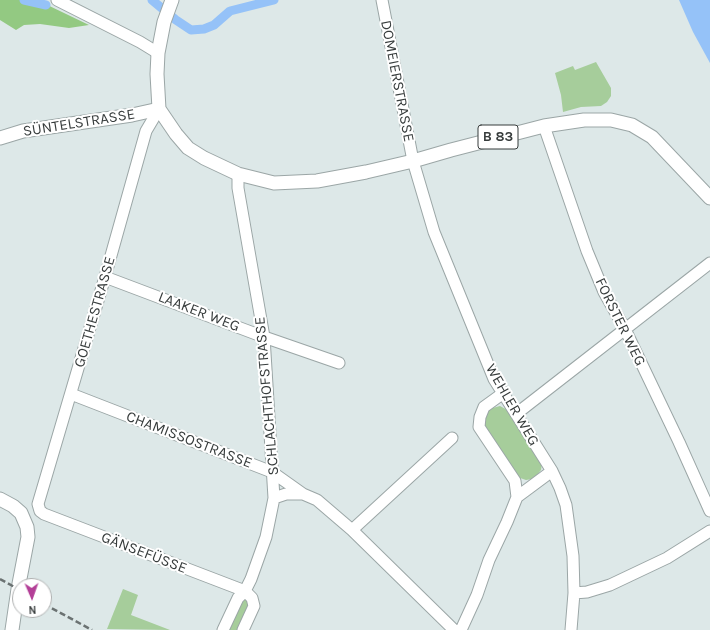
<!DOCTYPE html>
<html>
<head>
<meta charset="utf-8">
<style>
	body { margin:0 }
	#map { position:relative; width:710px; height:630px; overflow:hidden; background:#dde8e8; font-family:Karla,sans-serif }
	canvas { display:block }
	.north { position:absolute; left:12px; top:578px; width:40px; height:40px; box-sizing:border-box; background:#fff; border:1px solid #afb1b1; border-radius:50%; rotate:178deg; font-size:11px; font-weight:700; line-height:16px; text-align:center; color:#373c3c }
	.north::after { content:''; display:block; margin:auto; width:14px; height:18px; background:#b33f97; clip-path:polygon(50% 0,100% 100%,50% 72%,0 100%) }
</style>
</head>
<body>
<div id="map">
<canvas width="710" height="630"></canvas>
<div class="north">N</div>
</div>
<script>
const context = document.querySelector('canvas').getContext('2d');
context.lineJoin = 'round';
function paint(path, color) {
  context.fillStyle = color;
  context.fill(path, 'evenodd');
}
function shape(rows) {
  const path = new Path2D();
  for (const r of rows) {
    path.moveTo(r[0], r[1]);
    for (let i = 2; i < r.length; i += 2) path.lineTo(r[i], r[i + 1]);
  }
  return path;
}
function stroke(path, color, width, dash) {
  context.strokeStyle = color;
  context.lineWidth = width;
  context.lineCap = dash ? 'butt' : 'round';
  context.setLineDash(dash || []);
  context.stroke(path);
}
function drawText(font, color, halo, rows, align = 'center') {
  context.font = font + ' Karla,sans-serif';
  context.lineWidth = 4;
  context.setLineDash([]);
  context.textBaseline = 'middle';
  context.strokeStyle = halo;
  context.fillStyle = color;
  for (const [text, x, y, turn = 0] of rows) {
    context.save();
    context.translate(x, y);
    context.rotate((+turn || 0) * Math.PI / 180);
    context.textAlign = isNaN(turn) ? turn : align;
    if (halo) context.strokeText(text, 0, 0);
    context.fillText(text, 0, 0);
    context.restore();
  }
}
const green = shape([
	[596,62,611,88,611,96,607,102,601,106,581,107,563,112,561,95,555,73,573,66,575,70],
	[500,406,509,411,542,464,541,470,537,475,532,479,526,480,520,478,483,426,485,414,489,409],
	[123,589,138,595,131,615,170,630,107,629],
	[244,598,250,601,240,630,226,630]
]);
const forest = shape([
	[0,0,37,0,89,25,69,28,40,24,24,25,16,30,0,20]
]);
const water = shape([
	[679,0,710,0,710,63,693,32]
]);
const canal = shape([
	[24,0,46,5],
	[152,0,176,20,191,30,204,29,214,25,230,11,274,0]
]);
const minor = shape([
	[57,0,140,42,158,53],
	[382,0,413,161,434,232,494,379,552,471,560,488,566,505,573,556,574,593,571,630],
	[159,109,146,131,105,277,38,504,40,511,44,514,245,591,252,598,254,606,243,630],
	[544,126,587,251,604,292,625,329,679,442,710,511],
	[105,277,264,337,339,363],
	[71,394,272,472,303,494,317,500,352,530,454,630],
	[502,394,484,407,480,417,479,427,515,481,517,497,552,471],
	[516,414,710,263],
	[274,498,286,494,303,494],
	[352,530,452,438],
	[574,593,587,592,610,585,667,558,710,531],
	[223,630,238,598,245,591,251,579,266,537,274,498,264,337,238,188,238,174],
	[461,630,477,595,489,560,507,522,517,497]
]);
const major = shape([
	[172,0,164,22,158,53,157,74,159,109,176,134,188,148,204,158,238,174,274,183,317,181,366,172,413,161,451,150,544,126,584,120,611,120,632,125,652,137,710,198],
	[0,138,23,131,132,115,159,109],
	[0,499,13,506,21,513,27,527,28,537,18,589,12,630]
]);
const rail = shape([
	[0,579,20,590],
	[44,604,92,630]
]);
const shields = [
	[498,137,40]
];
const shieldNames = [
	["B 83",498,137]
];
const streetNames = [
	["DOMEIERSTRASSE",397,81,79],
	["SÜNTELSTRASSE",79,123,-9],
	["GOETHESTRASSE",95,312,-74],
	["LAAKER WEG",199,312,21],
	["FORSTER WEG",620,322,64],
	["SCHLACHTHOFSTRASSE",267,396,-95],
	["WEHLER WEG",512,405,60],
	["CHAMISSOSTRASSE",189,440,21],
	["GÄNSEFÜSSE",144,553,21]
];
paint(green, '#a6cd9b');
paint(forest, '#93c982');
paint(water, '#95c2f8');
stroke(canal, '#95c2f8', 9);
stroke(minor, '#9ba6a6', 13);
stroke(major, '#9ba6a6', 15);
stroke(minor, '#fff', 11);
stroke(major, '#fff', 13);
stroke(rail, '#6b7272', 2.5, [6, 3]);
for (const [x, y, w] of shields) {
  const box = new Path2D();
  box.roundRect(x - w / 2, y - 12, w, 24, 3);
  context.fillStyle = '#fff';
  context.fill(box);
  stroke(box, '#373c3c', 1);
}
drawText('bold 14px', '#373c3c', null, shieldNames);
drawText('15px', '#373c3c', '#fff', streetNames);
</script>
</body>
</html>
